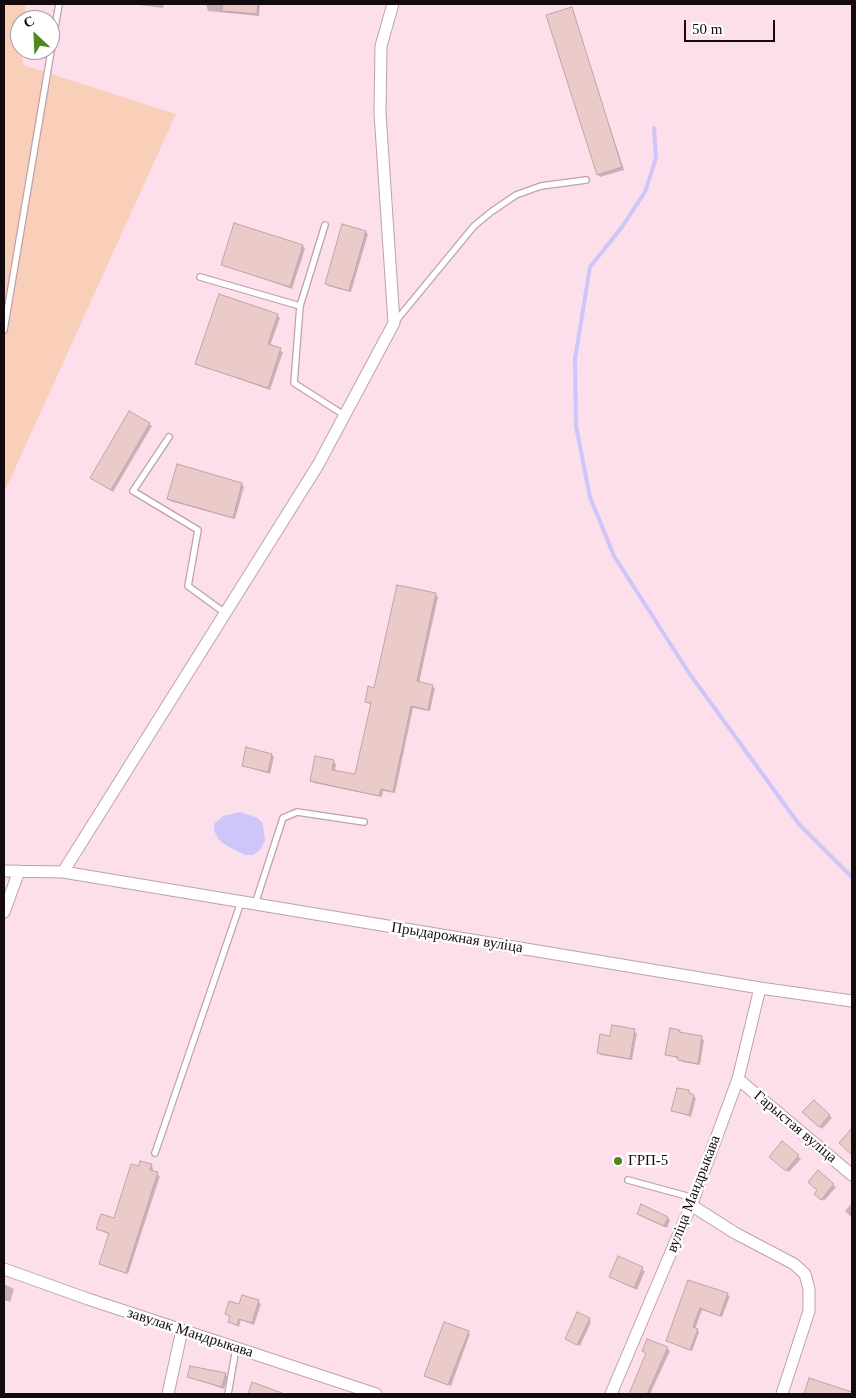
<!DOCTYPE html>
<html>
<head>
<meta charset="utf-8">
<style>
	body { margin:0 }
	#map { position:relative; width:856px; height:1398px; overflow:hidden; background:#fcdfeb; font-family:"Times New Roman",serif }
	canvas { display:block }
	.frame { position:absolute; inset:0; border:5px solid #140b0f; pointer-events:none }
	.north { position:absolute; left:10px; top:10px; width:50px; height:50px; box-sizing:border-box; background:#fff; border:1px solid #a19d9f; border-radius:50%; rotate:335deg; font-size:14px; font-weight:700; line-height:20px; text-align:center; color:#140b0f }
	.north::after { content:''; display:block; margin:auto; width:18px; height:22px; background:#508620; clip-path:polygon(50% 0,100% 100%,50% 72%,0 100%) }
	.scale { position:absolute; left:684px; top:20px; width:91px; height:22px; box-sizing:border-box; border:2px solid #140b0f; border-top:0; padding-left:6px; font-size:15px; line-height:18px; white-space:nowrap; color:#140b0f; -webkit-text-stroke:4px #fff; paint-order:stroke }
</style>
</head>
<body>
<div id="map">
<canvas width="856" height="1398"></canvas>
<div class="frame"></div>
<div class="north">С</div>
<div class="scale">50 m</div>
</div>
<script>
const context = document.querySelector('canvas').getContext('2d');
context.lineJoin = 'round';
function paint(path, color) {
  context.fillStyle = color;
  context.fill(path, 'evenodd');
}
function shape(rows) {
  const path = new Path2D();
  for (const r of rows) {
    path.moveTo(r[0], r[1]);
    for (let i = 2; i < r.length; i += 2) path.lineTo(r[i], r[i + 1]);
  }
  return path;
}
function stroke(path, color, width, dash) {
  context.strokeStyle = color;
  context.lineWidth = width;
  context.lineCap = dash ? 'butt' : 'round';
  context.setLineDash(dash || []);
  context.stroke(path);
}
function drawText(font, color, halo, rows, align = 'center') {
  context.font = font + ' "Times New Roman",serif';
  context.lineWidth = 5;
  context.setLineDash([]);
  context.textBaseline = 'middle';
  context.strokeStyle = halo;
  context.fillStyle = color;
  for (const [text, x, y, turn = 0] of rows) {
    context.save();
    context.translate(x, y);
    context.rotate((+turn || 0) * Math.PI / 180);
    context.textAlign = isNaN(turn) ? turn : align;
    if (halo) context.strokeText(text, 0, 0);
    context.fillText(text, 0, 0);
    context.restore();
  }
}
const green = shape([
	[4,4,25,4,25,20,20,20,20,50,23,50,23,65,176,114,4,493]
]);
const water = shape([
	[240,812,258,818,263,824,265,841,260,850,253,855,245,855,227,846,218,839,214,830,215,823,223,816]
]);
const shadow = shape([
	[131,4,164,4,163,8],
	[206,4,260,4,259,16,208,11],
	[571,8,624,170,600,177,598,175],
	[366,232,368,234,351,292,328,286,326,283],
	[303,246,305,249,292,289,222,264],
	[277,315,280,318,270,346,283,352,270,390,197,364],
	[149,424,152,426,113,492,92,478],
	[177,466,242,484,244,487,235,519,170,501,168,498],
	[435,594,438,597,419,683,435,688,430,711,413,708,395,793,383,791,382,797,314,783,311,780,316,758,334,762,336,764,335,771,356,776,372,705,366,702],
	[272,755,274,757,270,774,243,766],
	[613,1027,637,1033,632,1060,601,1055,598,1052,611,1038],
	[679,1031,704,1040,700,1065,682,1062,679,1059,666,1054],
	[689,1092,696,1098,691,1117,673,1111],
	[814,1102,832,1118,822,1129,804,1112],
	[782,1143,801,1159,789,1172,770,1157],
	[151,1165,153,1168,152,1172,160,1176,128,1274,103,1266,101,1264,110,1235,98,1229,115,1220,139,1168],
	[833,1185,836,1187,824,1201,815,1194],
	[852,1203,852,1218,845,1211],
	[642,1206,668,1218,670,1220,667,1228,641,1216,638,1214],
	[619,1258,645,1271,637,1290,610,1277],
	[689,1281,730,1296,722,1317,702,1310,695,1329,699,1332,692,1351,668,1341],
	[4,1284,14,1289,10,1302,4,1300],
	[258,1302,261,1304,254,1325,241,1320,239,1327,229,1322,231,1317,226,1314,240,1305],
	[589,1319,591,1322,580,1346,566,1339],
	[468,1332,470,1334,451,1386,428,1378,425,1375],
	[667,1348,670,1351,650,1394,631,1394,647,1354],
	[204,1368,228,1376,224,1389,188,1377]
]);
const stream = shape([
	[654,128,656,158,645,192,622,227,590,267,575,359,576,426,590,497,614,556,689,673,798,823,852,877]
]);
const building = shape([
	[223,4,258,4,257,14,222,11,223,4],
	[572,7,622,167,597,175,546,15,572,7],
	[234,223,303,245,290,287,221,265,234,223],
	[342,224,366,231,349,291,325,284,342,224],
	[219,294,278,314,268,344,281,348,268,388,195,364,219,294],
	[129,411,150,423,111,490,90,478,129,411],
	[177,464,242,483,233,518,167,499,177,464],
	[397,585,436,593,417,681,433,685,428,710,411,706,393,792,381,789,379,796,310,781,315,756,334,760,332,770,355,774,371,703,365,702,368,686,374,688,397,585],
	[246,747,272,754,268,772,242,766,246,747],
	[612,1025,635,1029,630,1059,597,1053,600,1034,610,1036,612,1025],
	[670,1028,680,1030,679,1032,702,1036,698,1064,678,1060,678,1057,665,1055,670,1028],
	[677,1088,689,1090,689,1093,694,1095,689,1115,671,1111,677,1088],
	[814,1100,830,1115,819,1127,802,1112,814,1100],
	[852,1128,852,1155,839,1143,852,1128],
	[782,1141,799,1155,786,1171,769,1157,782,1141],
	[140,1161,152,1164,150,1170,158,1172,126,1273,99,1264,109,1233,96,1229,101,1214,114,1218,131,1164,139,1166,140,1161],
	[818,1170,834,1184,821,1200,814,1194,817,1190,808,1182,818,1170],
	[641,1204,668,1217,664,1226,637,1214,641,1204],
	[618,1256,643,1267,634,1288,609,1277,618,1256],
	[688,1280,728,1293,720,1316,700,1308,693,1327,698,1329,690,1350,666,1341,688,1280],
	[242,1295,259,1300,252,1323,239,1319,237,1325,228,1322,230,1316,225,1314,229,1301,239,1304,242,1295],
	[577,1312,590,1318,577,1345,565,1339,577,1312],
	[444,1322,469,1331,448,1385,424,1376,444,1322],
	[647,1339,668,1347,647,1394,629,1394,646,1353,642,1351,647,1339],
	[190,1366,226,1373,222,1387,187,1377,190,1366],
	[809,1378,852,1392,852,1394,804,1394,809,1378],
	[252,1382,282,1393,282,1394,248,1394,252,1382]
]);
const service = shape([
	[325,225,300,306,294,383,344,415],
	[200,277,300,306],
	[395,322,474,226,491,212,516,195,541,186,586,180],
	[4,330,59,4],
	[169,437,133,491,198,530,188,586,225,613],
	[255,904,283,818,297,812,364,822],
	[155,1153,241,902],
	[628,1180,694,1198],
	[228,1394,236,1348]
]);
const minor = shape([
	[4,871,63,872,760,988,852,1001],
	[63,872,318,465,394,323,380,113,381,46,393,4],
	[4,912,19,871],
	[738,1079,852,1175],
	[691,1205,735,1233,794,1264,805,1274,809,1289,809,1311,782,1394],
	[4,1269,88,1299,376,1394],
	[168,1394,182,1330],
	[611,1394,694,1198,738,1079,760,988]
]);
const markers = [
	[618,1161,5,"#508620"]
];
const streetNames = [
	["Прыдарожная вуліца",457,938,9],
	["Гарыстая вуліца",795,1127,40],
	["вуліца Мандрыкава",694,1194,-69],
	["завулак Мандрыкава",190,1333,18]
];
const poiNames = [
	["ГРП-5",628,1161]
];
paint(green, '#facfba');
paint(water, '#cec5f8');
paint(shadow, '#0003');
stroke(stream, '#cec5f8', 4);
paint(building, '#eacbca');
stroke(building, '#c0a3a2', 1);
stroke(service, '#bda2ad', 8);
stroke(minor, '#bda2ad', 13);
stroke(service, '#fff', 5.5);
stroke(minor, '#fff', 11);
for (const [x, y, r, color] of markers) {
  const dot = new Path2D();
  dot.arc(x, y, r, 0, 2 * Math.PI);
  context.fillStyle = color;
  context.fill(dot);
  stroke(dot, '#fff', 2);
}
drawText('15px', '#140b0f', '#fff', streetNames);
drawText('15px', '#140b0f', '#fff', poiNames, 'left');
</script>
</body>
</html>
